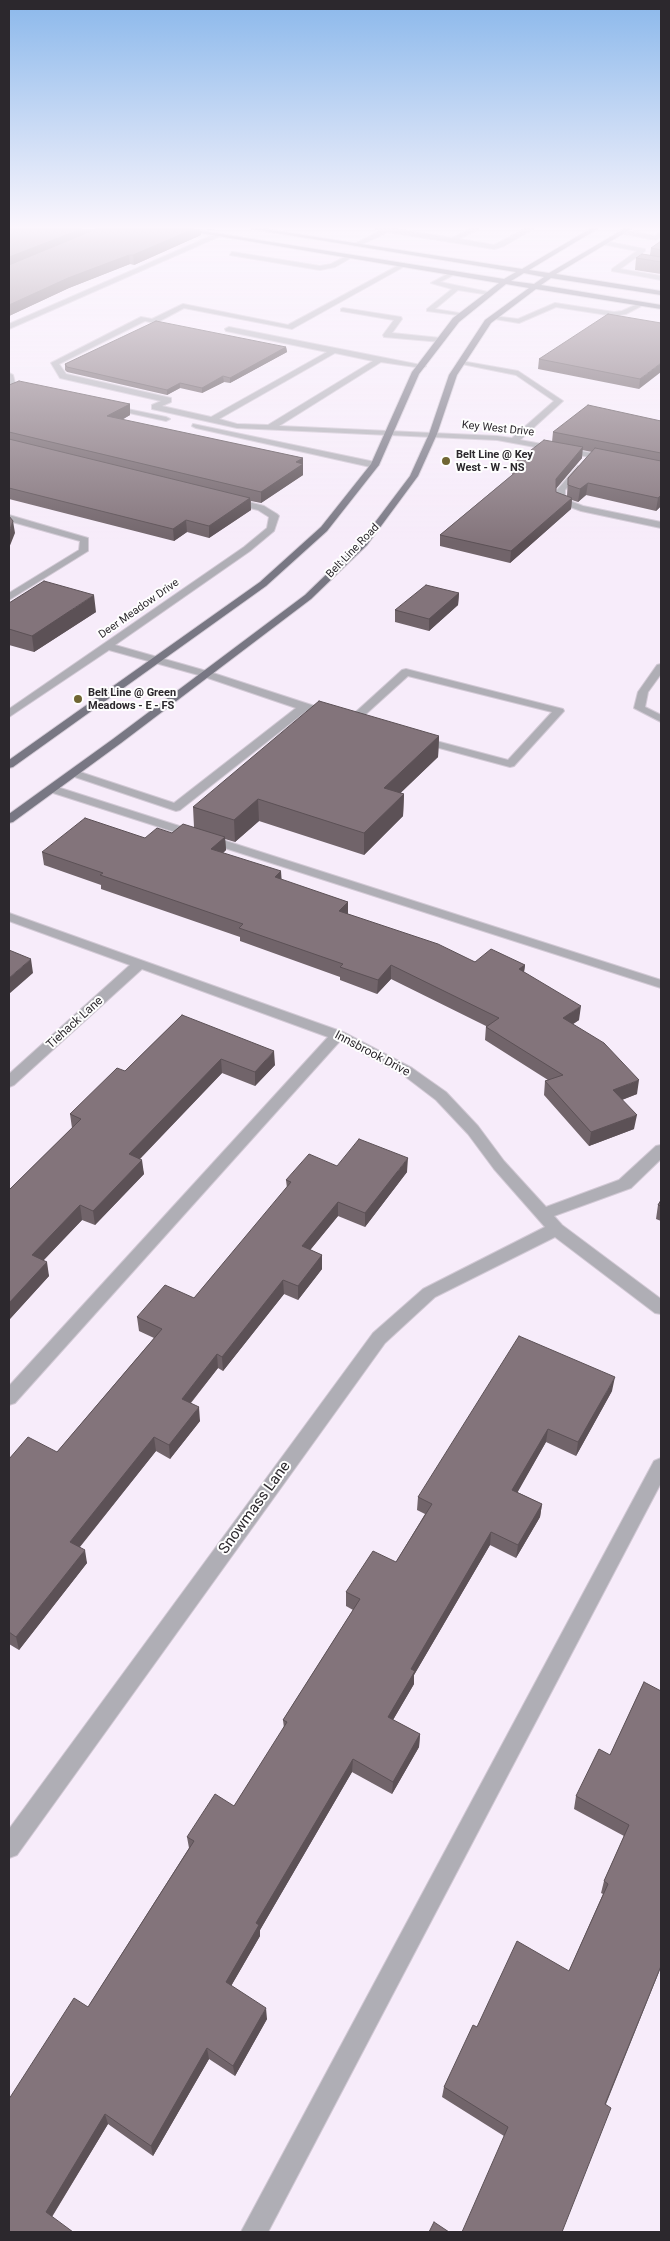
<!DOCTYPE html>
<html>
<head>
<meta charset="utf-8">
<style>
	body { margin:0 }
	#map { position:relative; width:670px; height:2241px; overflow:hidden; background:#f7ecfa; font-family:Roboto,sans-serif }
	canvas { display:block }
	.frame { position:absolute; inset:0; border:10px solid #2c282d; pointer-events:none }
</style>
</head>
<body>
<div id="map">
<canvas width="670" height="2241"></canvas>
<div class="frame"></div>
</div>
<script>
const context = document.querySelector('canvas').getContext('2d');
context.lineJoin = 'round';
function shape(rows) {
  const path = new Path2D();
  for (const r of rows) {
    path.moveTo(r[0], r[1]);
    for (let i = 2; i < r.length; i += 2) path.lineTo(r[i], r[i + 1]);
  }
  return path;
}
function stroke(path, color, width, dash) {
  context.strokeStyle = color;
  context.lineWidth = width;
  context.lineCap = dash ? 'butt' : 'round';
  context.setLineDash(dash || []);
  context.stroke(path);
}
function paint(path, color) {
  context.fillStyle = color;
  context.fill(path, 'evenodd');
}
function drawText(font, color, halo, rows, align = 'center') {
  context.font = font + ' Roboto,sans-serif';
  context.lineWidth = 4;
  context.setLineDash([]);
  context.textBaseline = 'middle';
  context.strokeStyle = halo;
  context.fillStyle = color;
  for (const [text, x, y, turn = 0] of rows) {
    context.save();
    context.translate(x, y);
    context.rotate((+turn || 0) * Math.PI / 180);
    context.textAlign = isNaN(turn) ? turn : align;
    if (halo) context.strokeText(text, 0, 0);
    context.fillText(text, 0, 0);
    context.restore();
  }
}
const minor = shape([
	[376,229,393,229,452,238,471,229,478,229,459,239,494,245,526,229,533,229,504,246,494,249,388,232,358,246,354,246,354,244,381,231,376,229],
	[622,230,655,236,661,232,661,237,656,240,620,233,622,230],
	[218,233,220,236,9,329,9,324,218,233],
	[604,241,645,249,645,251,620,269,661,276,661,280,612,271,612,269,637,251,602,244,604,241],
	[232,252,320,266,331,264,349,255,354,256,335,267,320,270,230,255,232,252],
	[403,263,406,265,405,266,292,329,184,308,156,323,145,321,59,364,66,374,171,398,171,402,162,406,211,417,327,352,226,331,225,329,229,327,426,366,422,368,381,362,279,426,497,436,512,438,554,401,516,375,457,363,461,361,518,371,563,401,520,440,608,456,611,457,611,461,497,440,237,428,152,409,152,405,161,401,60,378,51,363,141,317,152,319,183,304,288,325,403,263],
	[335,353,373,361,268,425,237,424,219,419,335,353],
	[453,271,455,272,455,274,440,282,493,293,490,295,458,290,435,309,465,314,465,316,427,311,427,309,452,289,431,283,453,271],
	[555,303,614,312,622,311,640,303,645,304,626,314,614,316,556,307,519,323,489,318,493,316,518,319,555,303],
	[343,308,401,317,402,319,392,333,441,338,445,340,441,342,384,337,383,335,394,320,341,311,341,309,343,308],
	[9,373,13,375,15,383,33,387,33,391,9,387,9,373],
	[108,405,166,417,170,419,166,421,111,409,107,407,108,405],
	[193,424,375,462,379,465,375,468,196,428,192,426,193,424],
	[578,466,585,468,565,490,565,499,583,506,661,522,661,528,581,511,557,502,557,490,578,466],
	[233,498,264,506,277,514,279,516,274,531,250,551,115,645,210,672,333,712,334,714,329,717,306,711,180,810,176,811,69,775,67,773,69,771,77,771,174,803,296,708,202,676,109,650,9,717,9,709,244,547,267,528,269,517,258,510,230,503,229,501,233,498],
	[9,515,88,538,88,551,9,600,9,593,79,550,80,541,9,521,9,515],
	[661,664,661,674,648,692,645,707,661,715,661,722,634,708,638,692,657,665,661,664],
	[406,669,563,709,564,711,514,766,510,767,417,742,415,740,421,737,508,760,552,712,408,676,356,723,348,723,346,721,348,719,402,670,406,669],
	[51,785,661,980,661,988,47,791,45,789,51,785],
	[9,913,343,1032,412,1068,446,1092,478,1126,504,1161,546,1207,619,1180,656,1146,661,1145,661,1159,631,1188,554,1216,562,1225,661,1299,661,1314,655,1313,555,1237,435,1297,385,1343,17,1855,9,1858,9,1829,373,1333,423,1289,545,1227,494,1169,468,1134,436,1100,402,1074,340,1041,15,1403,9,1405,9,1386,328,1037,142,969,14,1085,9,1087,9,1074,130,965,9,921,9,913],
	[661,1458,661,1483,268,2232,241,2232,654,1461,661,1458]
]);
const major = shape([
	[177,229,189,229,504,279,516,272,252,229,264,229,522,269,590,229,597,229,529,270,549,273,624,229,631,229,556,274,661,291,661,295,551,278,541,285,661,305,661,309,536,289,491,323,457,375,437,434,418,476,367,545,311,599,121,743,13,822,9,823,9,814,113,739,305,595,361,541,410,476,429,434,449,375,485,320,529,288,506,284,459,322,419,374,379,465,327,531,266,586,13,767,9,768,9,760,260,582,321,527,371,464,412,372,453,318,499,283,177,229],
	[524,273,544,277,534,284,511,281,524,273]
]);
const wall = shape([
	[9,229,215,229,210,230,200,229,201,235,134,265,130,264,69,288,9,316],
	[661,241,661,274,635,270,636,258,650,255,651,248],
	[661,323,639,389,538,369,539,359],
	[286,347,287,352,230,383,224,382,202,393,180,388,167,395,67,372,65,370,65,364],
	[9,385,130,404,130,415,122,420,303,458,303,475,261,503,251,501,251,510,209,538,187,532,174,541,9,499],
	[661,421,661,506,656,511,586,495,578,502,572,500,571,509,510,563,440,546,440,535,512,475,513,464,552,442,553,432],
	[582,450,592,452,568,478,567,496,556,492,556,488,582,458],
	[459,593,458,605,429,631,395,622,395,610],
	[9,603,96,612,34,652,9,645],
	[439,736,438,757,400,793,404,794,403,816,364,855,259,821,235,842,225,839,226,850,223,853,281,880,348,902,348,914,475,962,525,965,524,972,579,1020,573,1024,637,1094,622,1100,634,1129,589,1146,544,1095,545,1081,548,1080,485,1040,486,1026,391,979,377,994,340,980,340,977,240,941,240,937,101,889,101,885,44,865,42,852,145,838,172,833,194,827,193,807],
	[182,1015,275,1065,255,1086,222,1073,140,1159,144,1174,95,1225,82,1220,43,1261,49,1276,9,1320,9,1190,72,1128,70,1114,125,1071],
	[337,1166,407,1172,365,1227,338,1216,310,1250,322,1255,322,1269,298,1300,284,1294,223,1371,218,1368,191,1403,200,1421,170,1459,156,1451,80,1547,87,1563,19,1650,9,1644,9,1459,57,1452,154,1338,139,1331,137,1317,194,1298,287,1188,286,1180],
	[661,1200,661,1221,656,1219,658,1205],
	[612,1391,576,1456,546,1442,517,1492,542,1504,540,1517,516,1558,490,1545,414,1675,414,1684,393,1720,420,1734,419,1747,392,1794,352,1772,260,1930,260,1936,231,1986,267,2019,235,2076,209,2059,153,2156,108,2124,52,2217,9,2232,88,2007,189,1848,187,1837,234,1806,284,1728,283,1720,353,1610,346,1606,346,1592,396,1562,425,1514,417,1510,418,1497],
	[644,1682,661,1967,504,2136,442,2097,444,2087,477,2027,569,1971,603,1894,601,1893,604,1881,624,1836,574,1809,576,1796,610,1755]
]);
const shadedWall = shape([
	[82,229,106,229,9,267,9,257],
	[194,229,200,229,201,235,134,265,133,255],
	[129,255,130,264,69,288,9,316,9,305,68,278],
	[286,347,287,352,230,383,230,378],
	[661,363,661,372,639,389,640,379],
	[223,376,224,382,202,393,202,388],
	[180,383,180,388,167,395,167,390],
	[130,404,130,415,108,427,107,416],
	[583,447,582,458,555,490,556,479],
	[303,458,303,475,261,503,261,492,296,462],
	[588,483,586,495,578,502,580,489],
	[661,495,661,506,656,511,658,498],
	[250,498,251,510,209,538,209,526],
	[572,498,571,509,510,563,511,551],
	[186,520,187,532,174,541,173,529],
	[13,521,15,533,9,548,9,532],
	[459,593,458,605,429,631,429,619],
	[94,595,96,612,34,652,32,636],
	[439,736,438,757,383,810,384,788],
	[404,794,403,816,364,855,364,833],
	[258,799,259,821,235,842,234,820],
	[225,837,226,850,212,863,211,849],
	[281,871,282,885,275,877],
	[348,902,348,915,339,911],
	[31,959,33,973,9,994,9,978],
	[391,965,391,979,377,994,378,980],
	[525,965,523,978,519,969],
	[581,1006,579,1020,561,1032,563,1018],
	[274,1051,275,1065,255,1086,255,1072],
	[221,1059,222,1073,131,1168,129,1154],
	[639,1080,637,1094,611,1104,613,1090],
	[637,1115,634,1129,589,1146,591,1132],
	[408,1158,407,1172,365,1227,365,1213],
	[142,1160,144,1174,95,1225,93,1211],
	[338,1202,338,1216,302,1260,302,1246],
	[80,1205,82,1220,35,1269,32,1255],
	[322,1255,322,1269,298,1300,298,1286],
	[47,1262,49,1276,9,1320,9,1303],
	[283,1280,284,1294,223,1371,222,1357],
	[217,1354,218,1368,183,1412,182,1399],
	[615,1377,612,1391,576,1456,578,1442],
	[199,1407,200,1421,170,1459,169,1445],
	[548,1429,546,1442,511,1504,512,1490],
	[154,1437,156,1451,73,1555,70,1542],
	[542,1504,540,1517,516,1558,518,1545],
	[491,1532,490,1545,414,1675,414,1684,387,1730,388,1717,411,1669],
	[85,1550,87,1563,19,1650,16,1637],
	[420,1734,419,1747,392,1794,393,1782],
	[353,1759,352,1772,260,1930,260,1936,227,1993,226,1982,256,1923],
	[661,1966,661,1967,602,2114,605,2104],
	[266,2008,267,2019,235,2076,233,2066],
	[207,2048,209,2059,153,2156,151,2146],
	[105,2114,108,2124,49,2221,46,2212]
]);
const building = shape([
	[9,229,82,229,9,257,9,229],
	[96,229,194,229,133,255,129,255,68,278,9,305,9,265,96,229],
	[661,241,661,250,651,248,661,241],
	[642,254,661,257,661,262,636,258,642,254],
	[608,314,661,323,661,363,640,379,539,359,608,314],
	[156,321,286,347,230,378,223,376,202,388,180,383,167,390,67,367,65,364,156,321],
	[19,381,130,404,107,416,303,458,296,462,303,464,261,492,9,432,9,385,19,381],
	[588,405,661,421,661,453,553,432,588,405],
	[9,439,250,498,209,526,186,520,173,529,9,488,9,439],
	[544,440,583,447,556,479,556,492,572,498,511,551,440,535,523,466,513,464,544,440],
	[595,448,661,461,661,495,658,498,588,483,580,489,568,485,568,478,595,448],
	[9,516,13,521,9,532,9,516],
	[44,581,94,595,32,636,9,629,9,603,44,581],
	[426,585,459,593,429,619,395,610,426,585],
	[319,701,439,736,384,788,404,794,364,833,258,799,234,820,193,807,319,701],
	[85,818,145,838,157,828,172,833,183,824,225,837,211,849,281,871,275,877,348,902,339,911,438,944,475,962,491,949,525,965,519,969,581,1006,563,1018,604,1043,639,1080,613,1090,637,1115,591,1132,545,1081,563,1075,486,1027,499,1018,391,965,378,980,340,967,343,964,239,928,243,924,100,875,103,873,42,852,85,818],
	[9,950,31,959,9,978,9,950],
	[182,1015,274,1051,255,1072,221,1059,129,1154,142,1160,93,1211,80,1205,32,1255,47,1262,9,1303,9,1190,81,1119,70,1114,117,1068,125,1071,182,1015],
	[359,1139,408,1158,365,1213,338,1202,302,1246,322,1255,298,1286,283,1280,222,1357,217,1354,182,1399,199,1407,169,1445,154,1437,70,1542,85,1550,16,1637,9,1632,9,1459,28,1437,57,1452,162,1329,137,1317,165,1285,194,1298,291,1182,286,1180,309,1154,337,1166,359,1139],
	[661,1200,661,1206,658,1205,661,1200],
	[519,1336,615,1377,578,1442,548,1429,512,1490,542,1504,518,1545,491,1532,411,1669,415,1671,388,1717,420,1734,393,1782,353,1759,256,1923,259,1925,226,1982,266,2008,233,2066,207,2048,151,2146,105,2114,46,2212,73,2232,9,2232,9,2099,74,1998,88,2007,194,1841,187,1837,215,1794,234,1806,287,1722,283,1720,360,1599,346,1592,373,1551,396,1562,432,1504,418,1497,519,1336],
	[644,1682,661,1691,661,1966,605,2104,611,2108,562,2232,462,2232,508,2127,444,2087,473,2025,477,2027,517,1941,569,1971,608,1884,604,1881,629,1825,576,1796,599,1749,610,1755,644,1682],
	[434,2222,449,2232,429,2232,434,2222]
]);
const markers = [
	[446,461,5,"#706633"],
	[78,699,5,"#706633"]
];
const farStreetnames = [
	["Key West Drive",498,429,6],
	["Belt Line Road",353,551,-46],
	["Deer Meadow Drive",139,609,-35]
];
const farPoinames = [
	["Belt Line @ Key",456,455],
	["West - W - NS",456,468],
	["Belt Line @ Green",88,693],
	["Meadows - E - FS",88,706]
];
const streetNames = [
	["Tiehack Lane",75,1023,-42],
	["Innsbrook Drive",372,1054,28]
];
const nearStreetnames = [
	["Snowmass Lane",255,1508,-54]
];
stroke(minor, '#d2c9d5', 2);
stroke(major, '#d2c9d5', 2);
paint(minor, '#afaeb5');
paint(major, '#787783');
paint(wall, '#71646a');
paint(shadedWall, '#5c5156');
paint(building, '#83747b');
stroke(building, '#5c5156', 1);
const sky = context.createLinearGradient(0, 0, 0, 542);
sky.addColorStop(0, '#8bb8eb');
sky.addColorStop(0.42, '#fbf6fd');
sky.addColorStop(1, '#fbf6fd00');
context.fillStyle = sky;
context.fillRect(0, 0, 670, 542);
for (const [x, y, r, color] of markers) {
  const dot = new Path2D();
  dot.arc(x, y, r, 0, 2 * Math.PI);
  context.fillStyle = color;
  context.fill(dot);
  stroke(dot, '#fefefe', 2);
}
drawText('11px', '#2c282d', '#fefefe', farStreetnames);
drawText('bold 11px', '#2c282d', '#fefefe', farPoinames, 'left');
drawText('12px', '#2c282d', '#fefefe', streetNames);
drawText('15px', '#2c282d', '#fefefe', nearStreetnames);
</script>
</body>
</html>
